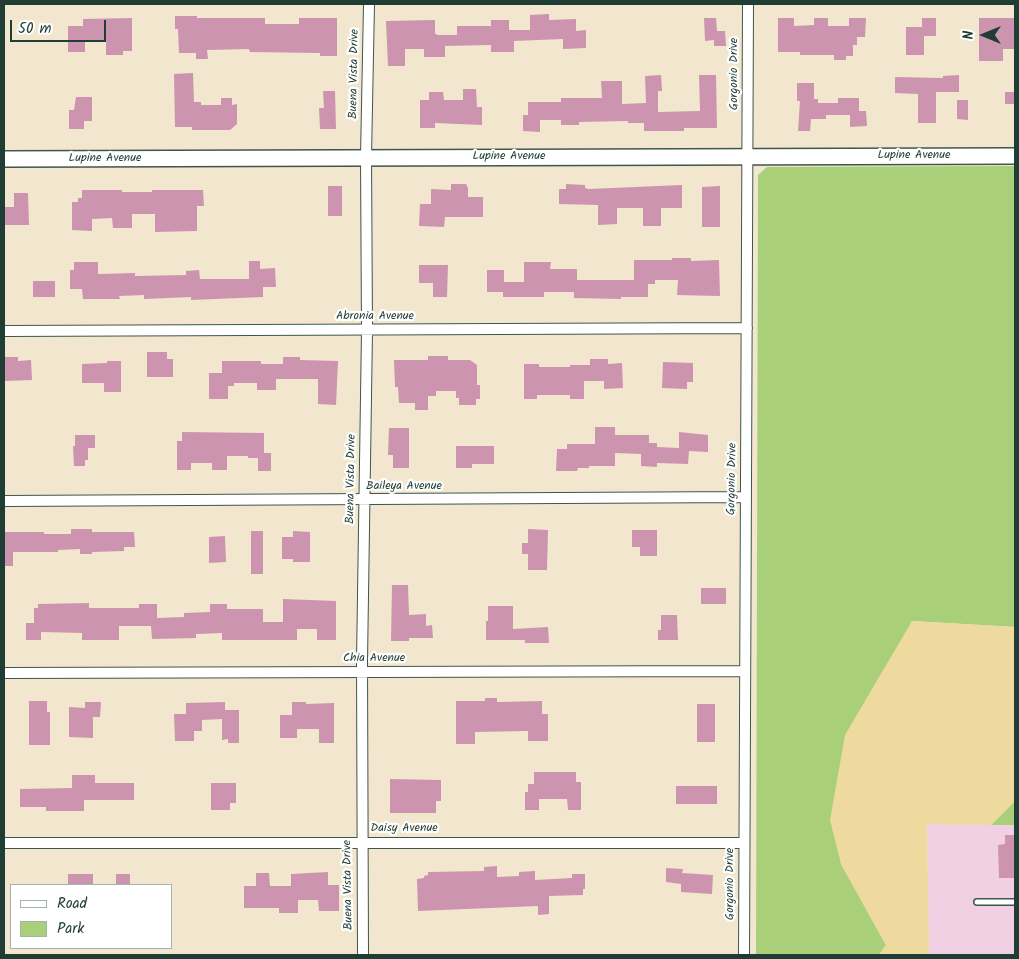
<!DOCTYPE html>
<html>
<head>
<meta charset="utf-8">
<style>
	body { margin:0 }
	#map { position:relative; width:1019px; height:959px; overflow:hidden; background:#f2e7ce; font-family:Kalam,sans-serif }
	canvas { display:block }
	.frame { position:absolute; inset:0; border:5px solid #1f3d34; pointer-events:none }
	.legend { position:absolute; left:10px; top:884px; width:162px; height:65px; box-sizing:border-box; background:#fff; border:1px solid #a5b1ae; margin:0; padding:6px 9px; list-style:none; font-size:15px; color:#1f3d34 }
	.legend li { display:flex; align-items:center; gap:10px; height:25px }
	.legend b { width:25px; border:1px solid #a5b1ae }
	.north { position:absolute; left:959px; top:10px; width:50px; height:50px; -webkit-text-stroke:4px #fff; paint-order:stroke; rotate:270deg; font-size:14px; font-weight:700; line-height:20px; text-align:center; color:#1f3d34 }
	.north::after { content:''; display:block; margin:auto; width:18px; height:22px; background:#1f3d34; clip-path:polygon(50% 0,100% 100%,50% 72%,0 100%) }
	.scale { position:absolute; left:10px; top:20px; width:96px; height:22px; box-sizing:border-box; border:2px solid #1f3d34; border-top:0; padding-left:6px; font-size:15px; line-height:18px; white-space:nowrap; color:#1f3d34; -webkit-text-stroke:4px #fff; paint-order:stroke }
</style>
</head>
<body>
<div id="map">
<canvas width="1019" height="959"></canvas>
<div class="frame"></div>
<ul class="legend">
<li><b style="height:6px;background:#fff"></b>Road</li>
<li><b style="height:14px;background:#a9cf79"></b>Park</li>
</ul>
<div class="north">N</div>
<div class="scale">50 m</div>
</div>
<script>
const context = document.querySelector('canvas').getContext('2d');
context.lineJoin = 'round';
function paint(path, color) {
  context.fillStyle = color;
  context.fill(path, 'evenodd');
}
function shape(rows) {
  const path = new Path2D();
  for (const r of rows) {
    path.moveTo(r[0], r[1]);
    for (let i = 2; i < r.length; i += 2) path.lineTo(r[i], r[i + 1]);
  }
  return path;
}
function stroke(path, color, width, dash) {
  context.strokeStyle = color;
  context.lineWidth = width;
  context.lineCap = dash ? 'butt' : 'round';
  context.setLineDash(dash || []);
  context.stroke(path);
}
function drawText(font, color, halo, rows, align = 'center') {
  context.font = font + ' Kalam,sans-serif';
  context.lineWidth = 4.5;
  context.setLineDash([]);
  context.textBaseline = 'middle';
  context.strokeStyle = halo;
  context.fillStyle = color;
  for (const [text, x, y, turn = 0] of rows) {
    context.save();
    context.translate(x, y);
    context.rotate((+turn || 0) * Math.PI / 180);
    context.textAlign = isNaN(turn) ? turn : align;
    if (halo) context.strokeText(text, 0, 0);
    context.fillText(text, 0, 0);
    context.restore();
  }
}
const built = shape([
	[927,824,1015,825,1015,955,929,955]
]);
const green = shape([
	[1015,166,1015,627,912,621,841,864,886,945,879,955,756,955,758,175,767,167],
	[1015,801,1015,825,991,825]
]);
const sand = shape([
	[912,621,1015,627,1015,801,991,825,927,824,929,955,879,955,886,945,841,864,830,820,845,735]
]);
const building = shape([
	[549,14,549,20,576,19,576,31,586,30,586,48,563,49,563,39,514,41,514,52,491,52,491,45,445,46,445,57,424,57,424,49,405,49,405,66,388,66,386,21,435,20,435,33,437,35,457,35,457,26,491,26,491,20,509,20,509,30,530,30,530,15],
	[175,16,197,16,197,18,265,18,265,24,299,24,299,18,337,18,337,56,320,56,320,53,250,52,249,49,207,50,208,59,196,59,196,53,179,53,178,29,175,29],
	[132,18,132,51,123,51,123,55,106,55,106,42,85,42,85,52,68,52,68,26,83,26,83,19],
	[704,18,716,18,717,31,725,31,726,46,714,46,714,40,705,41],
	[778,18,794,18,794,26,814,25,814,18,828,18,828,26,849,26,849,18,866,18,865,37,857,37,857,45,853,45,853,56,846,56,846,60,834,60,834,55,800,55,800,52,778,52],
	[922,18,936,18,936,36,924,36,924,55,906,55,906,27,922,27],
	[979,18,1015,18,1015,49,1003,49,1003,61,979,61],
	[193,73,194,102,201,102,201,105,221,105,221,98,232,98,232,105,237,104,237,124,230,130,192,130,192,127,175,127,174,74],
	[661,75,662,91,658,91,658,112,700,111,699,75,716,75,717,128,684,128,684,131,644,131,644,123,628,123,628,121,579,122,579,125,561,125,561,120,540,120,540,132,523,131,523,115,528,115,528,102,561,102,561,98,602,98,601,81,622,81,622,104,646,103,645,76],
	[959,75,959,92,936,92,936,123,918,123,918,94,895,93,895,77,943,78,943,76],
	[797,83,814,83,814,99,818,99,818,103,838,103,838,98,859,98,859,111,866,111,867,126,850,127,850,115,826,115,826,119,811,119,810,131,798,131,800,101,797,101],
	[463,89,476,89,477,107,482,107,482,125,435,123,435,128,420,128,420,100,429,100,429,92,443,92,444,100,463,100],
	[323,91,335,91,336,129,320,129,319,108,324,108],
	[1005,92,1015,92,1015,104,1005,104],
	[76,97,92,97,92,121,84,121,84,129,69,129,69,110,74,110],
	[957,100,968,100,968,120,957,119],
	[451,184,466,184,468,188,468,197,483,197,483,217,445,217,444,227,419,226,420,204,431,204,431,189,451,190],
	[566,184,585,185,585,188,589,189,682,185,682,208,661,208,661,226,643,226,643,208,617,208,617,224,598,225,598,205,559,204,559,189,566,189],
	[328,186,342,186,342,216,328,216],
	[720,186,720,227,702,227,702,187],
	[82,190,122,190,122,192,152,192,152,190,203,190,204,206,197,206,197,231,155,232,155,214,132,214,132,228,113,228,112,218,92,219,92,231,72,230,72,202,78,202,78,198,82,198],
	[14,193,28,193,29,225,4,225,4,207,14,207],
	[672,258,691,258,691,261,719,260,720,296,677,295,678,280,655,280,655,284,648,284,648,297,621,297,621,299,574,298,574,292,544,292,544,297,503,297,503,292,487,292,487,270,504,270,504,282,524,282,524,262,551,262,550,269,577,269,577,280,634,280,634,260,672,260],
	[249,261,260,261,260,269,275,268,276,287,263,287,263,297,191,300,191,297,144,299,144,295,119,296,120,299,83,299,82,289,70,289,70,270,74,270,74,262,98,262,98,274,135,273,135,276,186,275,186,271,199,270,200,279,249,279],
	[419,265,448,265,447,297,433,297,433,283,419,283],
	[33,281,55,281,55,297,33,297],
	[147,352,167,352,167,359,173,359,173,377,147,377],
	[428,356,448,356,448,360,470,360,477,365,477,385,480,385,480,399,476,399,476,405,459,405,459,398,456,398,456,391,436,391,436,396,428,396,428,410,415,410,415,403,399,403,398,387,395,387,394,360,428,360],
	[4,357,18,357,18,361,31,360,32,380,4,381],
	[283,357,300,357,300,360,338,361,336,405,318,404,318,379,276,379,276,390,257,390,257,383,234,383,234,386,228,386,228,399,209,399,209,373,222,373,222,361,261,361,261,364,283,364],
	[590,359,608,359,608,364,622,363,623,388,604,389,604,381,584,381,584,399,570,399,570,395,537,395,537,399,524,399,524,364,539,364,539,367,570,367,570,365,590,365],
	[107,361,121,361,121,392,104,392,104,383,82,383,82,364,107,363],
	[663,362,693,363,693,382,687,382,687,389,662,388],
	[595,427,615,427,615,435,649,435,649,443,657,443,657,447,679,448,679,432,708,435,708,452,689,451,688,464,657,463,657,467,641,466,641,454,615,453,615,466,589,466,589,468,578,468,577,471,556,471,557,449,567,449,567,444,595,444],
	[389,428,409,428,409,468,393,468,393,455,388,455],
	[182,432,264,433,264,453,271,453,271,471,258,471,258,458,248,458,248,456,227,456,227,470,212,470,212,463,191,463,191,470,177,470,177,441,182,441],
	[75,435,95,435,95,448,88,448,88,460,85,460,85,466,74,466,73,446,75,446],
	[456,446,494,446,494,464,472,464,472,468,456,468],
	[71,529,92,529,92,532,134,532,135,547,124,547,124,551,92,552,92,554,80,554,80,549,58,550,58,552,13,552,13,566,4,566,4,532,44,532,44,534,71,534],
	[528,529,548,530,547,570,528,570,528,554,522,554,522,543,528,543],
	[632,530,657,530,657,556,640,556,640,547,632,547],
	[251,531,263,531,263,574,251,574],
	[293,531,310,532,310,562,293,562,293,559,282,559,282,537,293,537],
	[225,536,226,562,209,563,209,537],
	[392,585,408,585,409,615,426,614,426,626,432,625,433,638,409,638,409,641,391,641],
	[701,588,726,588,726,604,701,604],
	[283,599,336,601,336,640,317,640,317,629,297,629,297,640,222,640,222,633,196,634,196,638,152,639,151,626,119,626,119,640,82,640,82,633,41,632,41,640,26,640,26,623,34,623,34,608,38,608,38,604,89,603,89,608,139,608,139,604,157,604,157,618,184,617,184,613,210,612,210,604,227,604,227,609,263,609,263,622,283,622],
	[488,606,513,606,513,629,548,627,549,643,525,643,525,640,486,640,486,621,488,621],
	[661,615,677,615,678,640,658,640,658,630,661,630],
	[485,698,497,698,497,702,542,701,542,714,548,714,548,741,528,741,528,731,475,732,475,744,456,744,456,701,485,701],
	[29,701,47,701,47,712,50,712,50,745,29,745],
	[85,702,101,702,100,717,93,717,93,738,69,737,69,707,85,708],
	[225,702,225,710,239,710,239,743,228,743,228,739,222,740,222,719,202,720,202,731,194,731,194,741,175,741,174,714,186,714,186,703],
	[292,702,306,702,306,704,334,703,334,743,319,743,319,729,297,729,297,738,280,738,280,715,292,715],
	[697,704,715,704,715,742,697,742],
	[534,772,576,772,576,782,581,782,581,810,568,810,567,799,539,799,539,810,525,810,525,792,528,792,528,784,534,784],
	[72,775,95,775,95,783,134,783,134,800,84,800,84,811,46,811,46,807,20,807,20,789,72,788],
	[390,779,441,780,441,801,436,801,436,813,390,813],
	[211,783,236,783,236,803,230,803,230,810,211,810],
	[676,786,717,786,717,804,676,804],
	[1005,835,1015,835,1015,878,999,878,998,845,1005,844],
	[497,866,497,877,519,876,519,872,535,871,535,880,572,878,572,874,585,874,585,889,583,889,583,895,549,896,549,914,538,915,538,906,418,911,417,879,424,878,424,876,428,875,428,872,484,871,484,867],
	[666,868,683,869,682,873,713,875,712,894,681,892,681,884,666,882],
	[328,872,328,885,339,885,339,911,319,911,318,900,298,900,298,913,279,913,279,908,244,908,244,886,256,886,256,873,269,873,270,886,291,886,291,874],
	[68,874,93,874,93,885,68,885],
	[116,874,130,874,130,885,116,885]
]);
const lane = shape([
	[977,902,1015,902]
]);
const street = shape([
	[4,331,747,328],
	[4,501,745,497],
	[4,673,744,671],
	[4,843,744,843],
	[363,955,362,661,367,330,366,157,369,4],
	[744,955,748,4]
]);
const secondary = shape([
	[4,159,1015,156]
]);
const streetNames = [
	["Buena Vista Drive",355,74,-89],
	["Gorgonio Drive",735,74,-90],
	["Lupine Avenue",914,156],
	["Lupine Avenue",509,157],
	["Lupine Avenue",105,159],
	["Abronia Avenue",375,317],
	["Buena Vista Drive",352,479,-89],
	["Gorgonio Drive",733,479,-89],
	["Baileya Avenue",404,487],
	["Chia Avenue",374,659],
	["Daisy Avenue",404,829],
	["Gorgonio Drive",731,884,-90],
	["Buena Vista Drive",349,885,-91]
];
paint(built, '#f1d0e3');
paint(green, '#a9cf79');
paint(sand, '#eeda9e');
paint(building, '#cc94ae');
stroke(lane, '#3f564b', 8);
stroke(street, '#3f564b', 12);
stroke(secondary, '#3f564b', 18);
stroke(lane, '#fff', 5);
stroke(street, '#fff', 10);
stroke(secondary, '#fff', 15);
drawText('12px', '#1f3d34', '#fff', streetNames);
</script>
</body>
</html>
